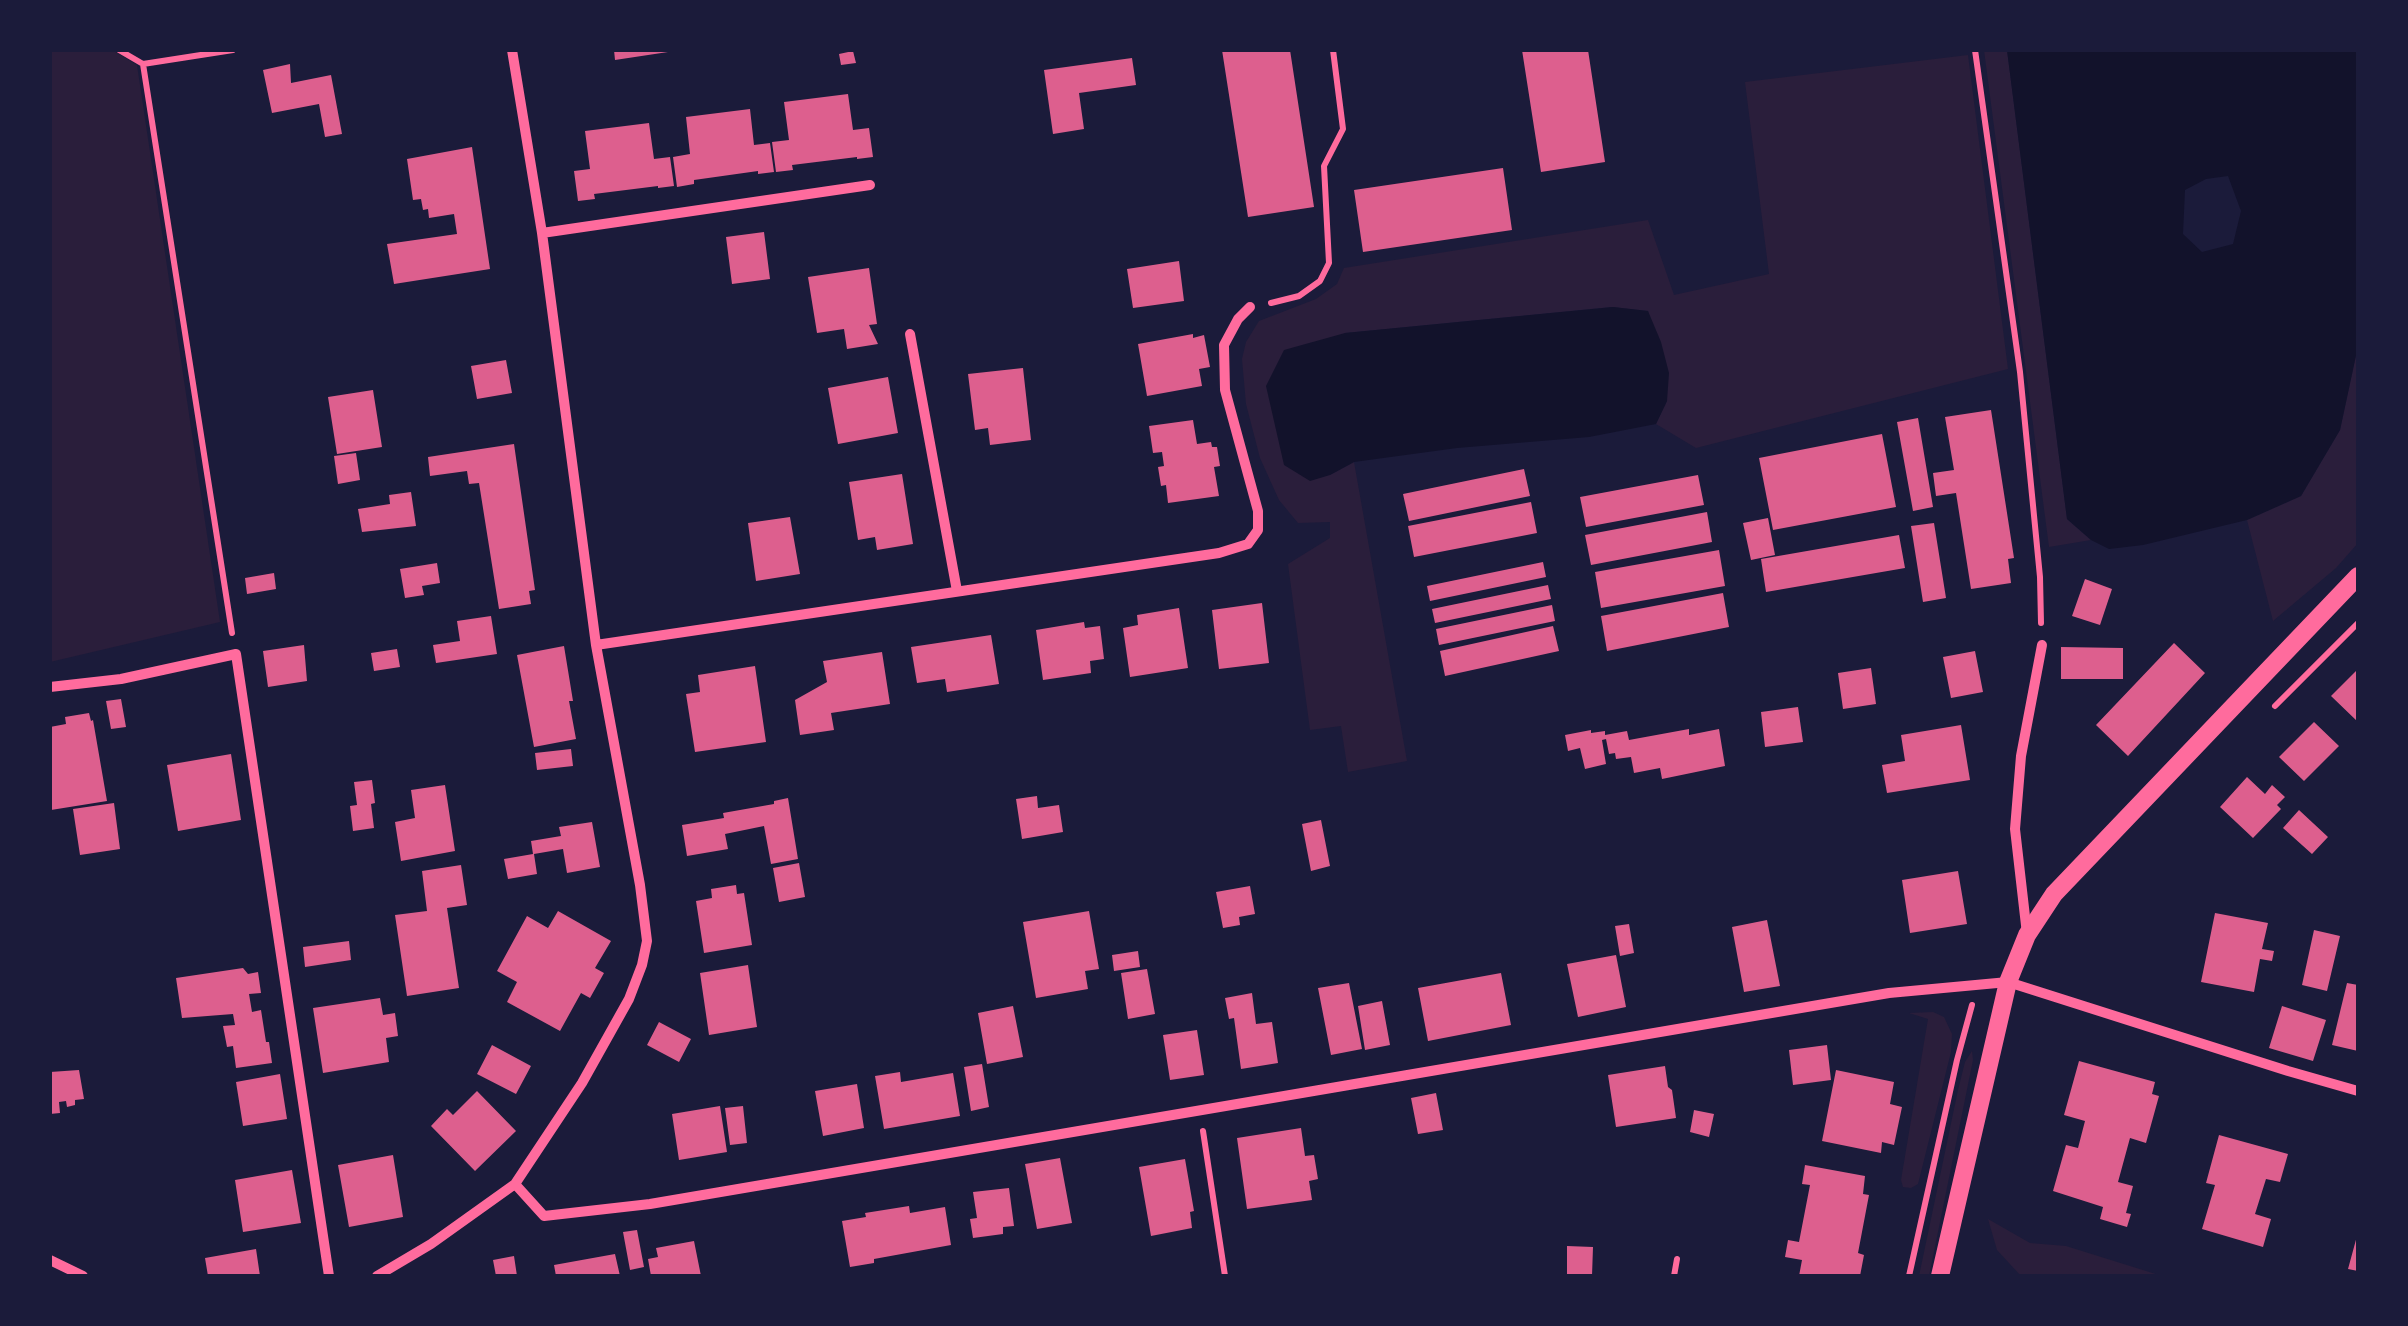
<!DOCTYPE html>
<html>
<head>
<meta charset="utf-8">
<style>
	body { margin:0 }
	#map { position:relative; width:2408px; height:1326px; overflow:hidden; background:#1b1b3a; font-family:"Nunito Sans",sans-serif }
	canvas { display:block }
	.frame { position:absolute; inset:0; border:52px solid #1b1b3a; pointer-events:none }
</style>
</head>
<body>
<div id="map">
<canvas width="2408" height="1326"></canvas>
<div class="frame"></div>
</div>
<script>
const context = document.querySelector('canvas').getContext('2d');
context.lineJoin = 'round';
function paint(path, color) {
  context.fillStyle = color;
  context.fill(path, 'evenodd');
}
function shape(rows) {
  const path = new Path2D();
  for (const r of rows) {
    path.moveTo(r[0], r[1]);
    for (let i = 2; i < r.length; i += 2) path.lineTo(r[i], r[i + 1]);
  }
  return path;
}
function stroke(path, color, width, dash) {
  context.strokeStyle = color;
  context.lineWidth = width;
  context.lineCap = dash ? 'butt' : 'round';
  context.setLineDash(dash || []);
  context.stroke(path);
}
const green = shape([
	[50,50,112,50,137,65,220,622,50,662],
	[1984,50,2007,50,2067,519,2091,540,2049,547],
	[1968,55,2008,369,1696,448,1656,424,1667,401,1648,311,1612,307,1345,333,1330,475,1354,462,1407,761,1348,772,1341,726,1310,730,1288,564,1330,538,1330,522,1298,523,1279,500,1260,458,1246,404,1242,359,1246,342,1259,321,1316,299,1337,284,1344,268,1648,220,1674,295,1769,274,1745,82],
	[2358,346,2358,543,2336,568,2273,621,2247,520,2301,496,2340,430],
	[1933,1012,1944,1017,1952,1034,1951,1052,1918,1184,1911,1188,1903,1187,1901,1180,1928,1019,1909,1013],
	[1972,1051,1973,1060,1929,1276,1919,1276,1958,1090,1965,1062],
	[1988,1219,2030,1243,2066,1246,2162,1276,2021,1276,1997,1250]
]);
const water = shape([
	[2007,50,2358,50,2358,346,2340,430,2301,496,2247,520,2143,545,2109,549,2091,540,2067,519],
	[2228,176,2241,211,2233,244,2202,252,2183,234,2185,190,2206,179],
	[1613,307,1648,311,1661,342,1669,373,1667,401,1656,424,1589,437,1457,448,1354,462,1330,475,1310,481,1284,465,1266,386,1284,350,1345,333]
]);
const building = shape([
	[614,50,668,50,668,52,615,60],
	[1222,50,1290,50,1314,207,1248,217],
	[1522,50,1588,50,1605,162,1541,172],
	[853,51,856,63,841,65,839,54],
	[1132,58,1136,85,1079,93,1084,129,1053,134,1044,70],
	[290,64,291,83,331,75,342,134,325,137,319,104,272,113,263,70],
	[848,94,853,130,869,128,873,157,857,159,857,157,792,165,793,170,776,172,772,142,789,140,784,102],
	[750,109,754,145,770,143,774,172,758,174,758,171,694,180,694,184,677,187,673,157,690,154,686,117],
	[649,123,654,159,670,157,674,186,658,188,658,186,594,194,595,199,578,201,574,171,590,169,585,131],
	[472,147,490,269,394,284,387,244,457,234,454,214,429,218,428,209,423,210,421,199,413,200,407,159],
	[1503,168,1512,230,1363,252,1354,190],
	[764,232,770,279,732,284,726,237],
	[1179,261,1184,301,1133,308,1127,269],
	[869,268,877,324,869,325,878,344,847,349,844,329,817,333,808,277],
	[1193,334,1193,338,1204,335,1210,367,1199,369,1202,386,1147,396,1138,344],
	[506,360,512,393,477,399,471,366],
	[1023,368,1031,440,990,445,988,428,975,430,968,374],
	[888,377,898,433,838,444,828,388],
	[373,390,382,447,337,454,328,397],
	[1991,410,2014,558,2008,559,2011,583,1971,589,1956,493,1936,496,1933,473,1954,470,1945,417],
	[1918,418,1933,507,1913,511,1897,422],
	[1193,420,1197,444,1211,442,1212,447,1217,447,1220,466,1214,467,1219,496,1168,503,1166,485,1161,486,1158,467,1164,466,1162,452,1153,453,1149,426],
	[1882,434,1896,507,1773,530,1759,458],
	[514,444,535,590,529,591,531,604,499,609,479,483,469,484,467,471,430,476,428,457],
	[356,453,360,480,338,484,334,456],
	[1524,469,1530,496,1409,521,1403,494],
	[902,474,913,544,877,550,875,537,858,540,849,482],
	[1698,475,1704,505,1586,527,1580,497],
	[411,492,416,526,362,532,358,509,390,504,389,495],
	[1531,502,1537,533,1414,557,1408,526],
	[1707,512,1712,542,1591,565,1585,535],
	[790,517,800,574,756,581,748,523],
	[1768,518,1775,555,1751,560,1743,523],
	[1934,523,1946,598,1923,602,1911,526],
	[1899,535,1905,568,1766,592,1761,559],
	[1719,550,1725,586,1601,608,1595,572],
	[1543,562,1546,577,1430,601,1427,586],
	[437,563,440,583,422,586,424,595,405,598,400,569],
	[274,573,276,589,247,594,245,578],
	[2085,579,2112,589,2100,625,2072,616],
	[1548,585,1551,599,1435,623,1432,609],
	[1723,593,1729,627,1607,651,1601,616],
	[1262,603,1269,663,1219,669,1212,610],
	[1552,605,1555,621,1439,645,1436,629],
	[1179,608,1188,668,1130,677,1123,628,1138,625,1137,615],
	[491,616,497,654,436,663,433,645,460,641,457,621],
	[1084,622,1085,628,1100,626,1104,659,1090,661,1091,673,1043,680,1036,630],
	[1553,626,1559,651,1445,676,1440,651],
	[991,635,999,684,947,692,945,679,917,683,911,647],
	[2174,643,2205,673,2128,756,2096,725],
	[304,645,307,681,268,687,263,651],
	[564,646,573,701,569,701,576,739,534,747,517,655],
	[2061,647,2123,648,2123,679,2061,679],
	[397,649,400,667,374,671,371,653],
	[1975,651,1983,692,1951,698,1943,657],
	[882,652,890,704,831,713,834,730,800,735,795,700,827,682,823,661],
	[755,666,766,742,695,752,686,694,700,692,698,675],
	[1871,668,1876,704,1843,709,1838,673],
	[2358,669,2358,722,2331,696],
	[121,699,126,727,111,729,106,701],
	[1798,707,1803,742,1765,747,1761,712],
	[89,713,91,721,93,720,107,801,51,810,50,727,66,724,65,717],
	[2314,722,2339,746,2304,781,2279,757],
	[1961,725,1970,780,1887,793,1882,765,1905,761,1901,735],
	[1689,729,1689,735,1719,729,1725,766,1662,779,1660,768,1634,773,1631,757,1616,759,1615,753,1609,754,1606,739,1602,740,1606,764,1585,769,1580,748,1568,751,1565,735,1591,730,1591,733,1605,731,1605,735,1627,731,1629,740],
	[571,749,573,766,537,770,535,753],
	[231,754,241,820,178,831,167,765],
	[2247,777,2265,794,2272,785,2285,797,2277,805,2281,809,2253,838,2220,807],
	[372,780,375,803,371,804,374,828,353,831,350,806,357,805,354,782],
	[445,785,455,851,401,861,395,822,415,818,411,790],
	[1037,796,1038,808,1059,805,1063,832,1022,839,1016,799],
	[788,798,798,859,771,864,764,826,725,834,728,849,687,856,682,825,724,818,723,813,774,804,774,801],
	[114,803,120,849,80,855,73,809],
	[2299,810,2328,837,2312,854,2283,828],
	[1321,820,1330,866,1311,871,1302,824],
	[592,822,600,867,567,873,563,849,534,854,537,874,508,879,504,859,533,854,531,841,561,836,559,827],
	[799,863,805,897,779,902,773,868],
	[461,865,467,905,447,908,459,988,407,996,395,915,427,911,422,871],
	[1958,871,1967,924,1910,933,1902,880],
	[736,885,737,894,744,893,752,945,704,953,696,901,712,898,711,889],
	[1250,886,1255,914,1239,917,1240,925,1223,928,1216,892],
	[558,911,611,941,595,968,604,973,590,998,581,993,560,1031,507,1002,517,982,497,971,527,916,548,928],
	[1089,911,1099,969,1085,971,1088,989,1036,998,1023,922],
	[2215,913,2268,923,2262,949,2274,951,2272,961,2260,959,2254,992,2201,982],
	[1767,920,1780,986,1744,992,1732,927],
	[1629,924,1634,953,1620,956,1615,926],
	[2314,930,2340,936,2327,991,2302,985],
	[349,941,351,960,305,967,303,947],
	[1138,951,1140,967,1114,971,1112,955],
	[1616,955,1626,1007,1578,1017,1567,964],
	[748,965,757,1027,709,1035,700,973],
	[243,968,248,974,258,972,261,993,249,994,252,1012,261,1010,266,1042,269,1042,272,1063,236,1068,233,1046,227,1047,223,1026,235,1025,233,1014,182,1018,176,978],
	[1147,969,1155,1014,1128,1019,1121,973],
	[1501,973,1511,1025,1428,1041,1418,988],
	[1349,983,1362,1049,1331,1055,1318,988],
	[2347,983,2358,985,2358,1051,2332,1045],
	[1252,993,1256,1024,1272,1022,1278,1063,1241,1069,1234,1018,1229,1019,1225,998],
	[380,998,383,1015,395,1013,398,1036,386,1038,389,1062,323,1073,313,1008],
	[1382,1001,1390,1045,1365,1050,1358,1006],
	[1013,1006,1023,1057,987,1064,978,1013],
	[2282,1006,2326,1020,2313,1061,2269,1048],
	[659,1022,691,1039,679,1062,647,1045],
	[1197,1030,1204,1075,1170,1080,1163,1035],
	[492,1045,531,1066,516,1094,477,1074],
	[1827,1045,1831,1080,1793,1085,1789,1050],
	[2079,1061,2155,1082,2152,1094,2159,1096,2146,1143,2130,1138,2118,1182,2133,1186,2126,1213,2131,1214,2127,1227,2100,1219,2103,1207,2053,1191,2066,1145,2078,1148,2085,1121,2064,1115],
	[982,1064,989,1107,971,1111,964,1067],
	[1665,1066,1668,1087,1672,1090,1676,1118,1616,1127,1608,1075],
	[79,1070,84,1099,75,1100,75,1105,67,1107,66,1101,59,1102,60,1113,50,1114,50,1072],
	[1836,1070,1894,1082,1890,1104,1902,1107,1894,1145,1882,1142,1881,1153,1822,1141],
	[900,1072,901,1082,953,1073,960,1116,884,1129,875,1076],
	[280,1074,287,1119,243,1126,236,1082],
	[857,1084,864,1128,823,1136,815,1091],
	[477,1091,516,1131,475,1171,431,1126,447,1109,453,1115],
	[1436,1093,1443,1130,1418,1134,1411,1098],
	[720,1106,727,1152,679,1160,672,1114],
	[743,1106,747,1143,730,1145,725,1108],
	[1694,1110,1714,1114,1709,1137,1690,1132],
	[1301,1128,1305,1156,1314,1155,1318,1179,1309,1181,1312,1200,1247,1209,1237,1138],
	[2219,1135,2288,1154,2280,1182,2266,1179,2255,1214,2271,1219,2263,1247,2202,1229,2215,1185,2206,1183],
	[393,1155,403,1217,349,1227,338,1165],
	[1060,1158,1072,1223,1037,1229,1025,1164],
	[1185,1159,1194,1211,1190,1212,1192,1228,1151,1236,1139,1167],
	[1805,1165,1865,1176,1863,1194,1869,1195,1858,1253,1864,1255,1860,1276,1799,1276,1802,1260,1785,1257,1788,1240,1799,1242,1810,1185,1802,1184],
	[292,1170,301,1223,243,1232,235,1180],
	[1009,1188,1014,1226,1003,1227,1003,1234,973,1238,970,1219,977,1218,973,1192],
	[909,1206,910,1213,945,1207,951,1245,874,1259,874,1263,850,1267,842,1221,866,1217,865,1213],
	[637,1230,644,1267,630,1270,623,1232],
	[2357,1236,2358,1236,2358,1271,2348,1269],
	[694,1241,701,1276,651,1276,648,1259,658,1257,656,1248],
	[1567,1246,1593,1247,1592,1276,1567,1276],
	[256,1249,260,1276,208,1276,205,1258],
	[615,1254,620,1276,556,1276,554,1265],
	[514,1256,517,1276,496,1276,493,1260]
]);
const path = shape([
	[119,50,143,64,233,50],
	[1975,50,2020,372,2040,577,2041,623],
	[143,64,232,633],
	[1271,303,1299,296,1320,281,1329,263,1324,166,1343,129,1333,50],
	[2275,706,2358,623],
	[1203,1131,1225,1276],
	[1674,1276,1677,1259],
	[1909,1276,1957,1060,1972,1005]
]);
const minor = shape([
	[512,50,542,233,596,645,640,885,647,941,642,965,629,999,582,1083,515,1184],
	[542,233,870,185],
	[910,334,957,591],
	[596,645,1219,553,1248,544,1258,530,1258,511,1225,390,1224,345,1238,319,1250,307],
	[50,687,121,679,236,654,329,1276],
	[2027,934,2015,829,2021,756,2042,645],
	[50,1260,83,1276],
	[377,1276,431,1244,515,1184,544,1216,650,1204,1889,993,2008,982,2288,1071,2358,1091]
]);
const tertiary = shape([
	[1940,1276,2008,982,2027,935,2054,894,2358,576]
]);
paint(green, '#2a1e3b');
paint(water, '#12122b');
paint(building, '#dd5f8e');
stroke(path, '#ff6b9d', 6);
stroke(minor, '#ff6b9d', 10);
stroke(tertiary, '#ff6b9d', 18);
</script>
</body>
</html>
